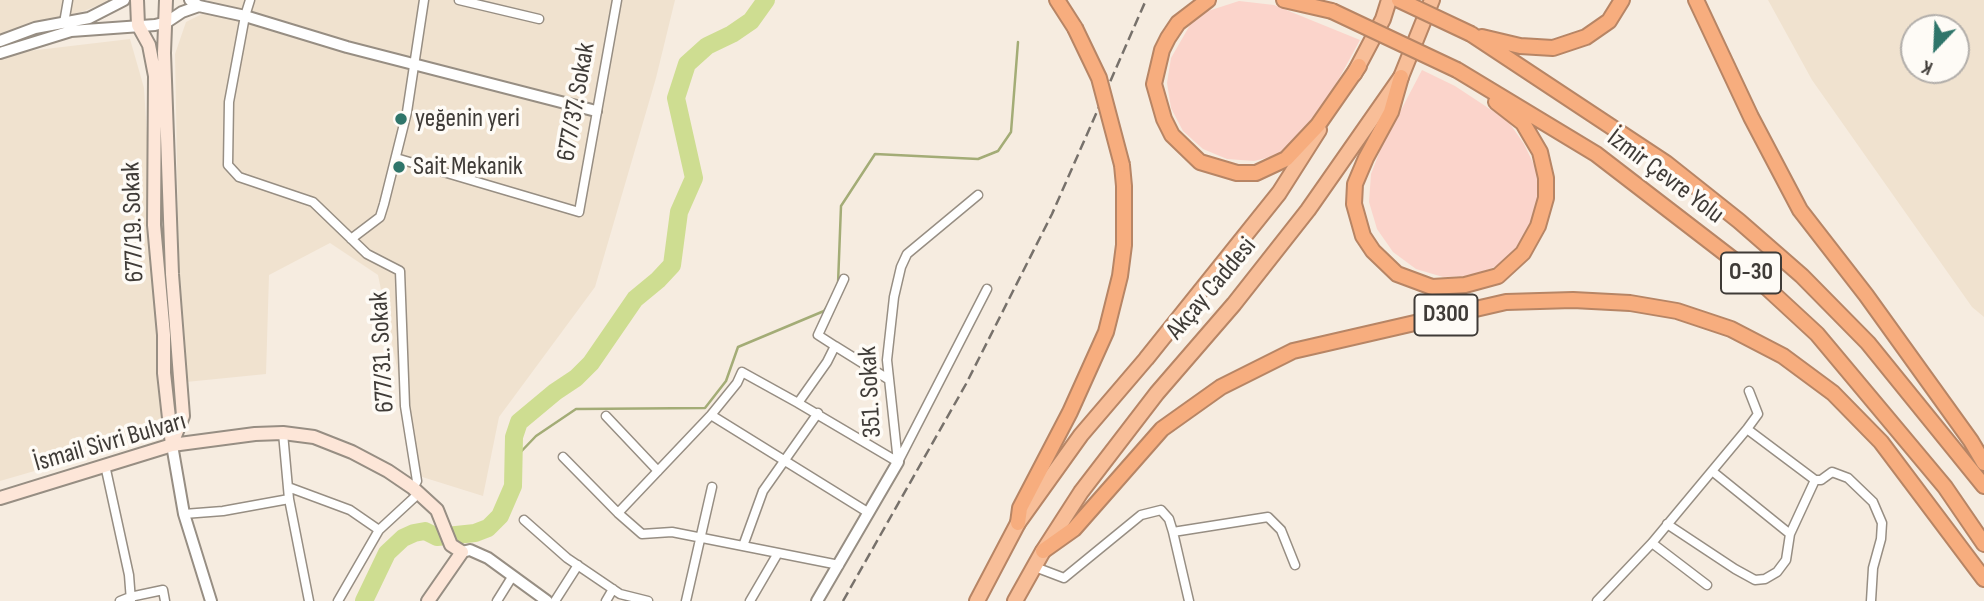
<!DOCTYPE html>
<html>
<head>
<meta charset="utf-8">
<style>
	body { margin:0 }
	#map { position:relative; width:1984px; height:601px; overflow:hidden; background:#f6ece0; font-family:"Sofia Sans Condensed",sans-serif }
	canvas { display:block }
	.north { position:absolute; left:1900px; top:14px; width:70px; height:70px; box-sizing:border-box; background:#fefbf6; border:2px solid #b2aeaa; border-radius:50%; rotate:203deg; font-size:19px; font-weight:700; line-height:28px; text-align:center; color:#3f3b37 }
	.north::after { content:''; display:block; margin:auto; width:24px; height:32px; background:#2f756a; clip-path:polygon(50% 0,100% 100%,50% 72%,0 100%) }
</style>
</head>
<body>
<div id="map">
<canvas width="1984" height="601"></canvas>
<div class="north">K</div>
</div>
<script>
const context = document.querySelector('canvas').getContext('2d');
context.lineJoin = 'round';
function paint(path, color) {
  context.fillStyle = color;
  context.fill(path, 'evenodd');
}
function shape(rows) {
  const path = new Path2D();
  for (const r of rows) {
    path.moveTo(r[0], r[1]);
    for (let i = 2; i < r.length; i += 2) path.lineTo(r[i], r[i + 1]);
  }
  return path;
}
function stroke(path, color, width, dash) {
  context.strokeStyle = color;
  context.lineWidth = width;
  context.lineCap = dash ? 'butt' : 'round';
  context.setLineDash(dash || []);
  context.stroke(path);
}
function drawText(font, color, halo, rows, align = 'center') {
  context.font = font + ' "Sofia Sans Condensed",sans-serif';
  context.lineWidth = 7;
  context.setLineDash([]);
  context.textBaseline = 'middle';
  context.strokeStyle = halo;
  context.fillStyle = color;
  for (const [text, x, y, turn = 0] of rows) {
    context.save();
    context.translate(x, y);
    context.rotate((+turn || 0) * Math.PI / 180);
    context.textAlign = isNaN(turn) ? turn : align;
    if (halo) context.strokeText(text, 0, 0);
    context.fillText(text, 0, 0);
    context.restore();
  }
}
const built = shape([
	[0,0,111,0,84,11,6,31,0,35],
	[208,0,675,0,656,78,595,287,499,417,483,496,419,476,378,275,330,243,269,275,266,374,186,382,180,321,175,54,186,22,204,13],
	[1768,0,1984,0,1984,317,1972,307,1812,80],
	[1914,28,1956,28,1956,70,1914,70],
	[130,39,144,88,165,423,152,437,0,481,0,56,3,54]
]);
const green = shape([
	[1239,1,1274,5,1360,40,1317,119,1301,140,1279,155,1254,161,1227,159,1203,149,1183,131,1171,108,1167,83,1171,58,1190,25,1208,11],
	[1422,70,1455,86,1508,121,1524,144,1536,169,1539,197,1533,224,1519,248,1497,266,1471,276,1443,277,1416,269,1393,252,1377,229,1369,202,1371,174,1381,148]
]);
const stream = shape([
	[838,284,841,206,875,154,978,159,998,151,1011,132,1018,42],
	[514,459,536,436,576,409,705,408,726,381,738,347,824,311,828,305]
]);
const river = shape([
	[364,601,387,553,403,538,414,533,425,531,437,537,475,533,488,528,500,516,513,486,514,437,519,422,555,392,576,378,591,363,635,299,658,280,672,265,679,212,694,178,676,98,687,64,707,46,732,34,751,21,766,0]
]);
const minor = shape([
	[250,0,245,16,229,102,228,165,239,177,313,202,367,254,400,271,405,406,417,481,413,488],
	[459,0,539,19],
	[64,23,68,0],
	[396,158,579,212,617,0],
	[351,239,380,217,384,204,407,112,424,0],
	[835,346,818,335,844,279],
	[798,403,898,462],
	[711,415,869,513],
	[606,416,658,471],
	[1747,429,1815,480],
	[283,433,289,499,309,601],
	[563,457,618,513,642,534,672,532,839,565],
	[898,462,887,360,894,297,901,267,907,254,978,195],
	[898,462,987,289],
	[105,465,129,575,131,601],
	[1712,471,1790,534],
	[288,487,350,510,379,530],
	[618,513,711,415,737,383,742,372,798,403,827,362,835,346,888,379],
	[184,514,223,511,289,499],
	[524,520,567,558,620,594,648,601],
	[1667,524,1735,569,1755,580,1765,579,1777,572,1786,560,1790,534,1815,480,1821,480,1832,472,1848,478,1873,502,1882,523,1881,539,1873,568,1871,601],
	[1173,532,1268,517,1281,530,1295,565],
	[1652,543,1707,585],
	[743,546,763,491,818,413],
	[1035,567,1064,578,1141,515,1161,510,1169,519,1173,532,1189,601],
	[120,601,130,597,163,590,165,601],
	[338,601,379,530,418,494],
	[497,601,512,577],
	[555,601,578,565],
	[606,601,613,589],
	[686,601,712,487],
	[750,601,778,553],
	[1597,601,1652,543,1747,429,1758,414,1749,391]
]);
const tertiary = shape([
	[190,0,199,6,245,16,347,47,596,111],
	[0,41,35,28,89,18,124,0],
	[0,53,71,31,155,25,167,22,182,12,199,6],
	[172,445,184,514,211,601],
	[462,552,470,550,488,558,547,601],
	[817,601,898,462]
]);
const secondary = shape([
	[137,0,138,25,149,45,155,76,154,225,164,335,164,373,172,445],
	[166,0,164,53,172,274,183,416,173,441],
	[0,498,172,445,255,434,283,433,314,437,352,452,388,471,413,488,437,510,451,545,462,552,428,601]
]);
const trunk = shape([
	[1354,74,1383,19,1389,0],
	[977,601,1018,523,1081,435,1146,359,1279,193,1319,130],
	[1015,601,1043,551,1081,492,1157,393,1234,304,1308,210,1401,77,1432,0]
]);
const motorway = shape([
	[1057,0,1075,28],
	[1208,0,1178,23,1168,38,1162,50,1154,84,1164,119,1172,135,1200,162,1237,173,1256,173,1286,159,1318,125,1359,66],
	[1284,0,1332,11],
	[1696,0,1751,117,1800,210,1866,295,1971,441,1984,463],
	[1471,34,1666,163,1739,221,1802,276,1868,343,1984,486],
	[1482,37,1520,46,1553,48,1586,37,1609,21,1622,0],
	[1457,70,1596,154,1752,274,1817,334,1945,487,1984,544],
	[1401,77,1391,112,1366,158,1355,184,1354,204,1363,236,1373,251,1397,274,1432,287,1465,285,1498,276,1523,253,1538,226,1546,198,1546,178,1540,152,1523,123,1496,102],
	[1018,523,1020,508,1070,412,1106,332,1120,276,1124,245,1124,186,1122,165],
	[1043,551,1074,529,1162,429,1221,387,1293,351,1506,302,1573,300,1630,303,1677,311,1731,329,1783,356,1833,393,1881,442,1984,579]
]);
const rail = shape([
	[843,601,966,384,1052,214,1146,0]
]);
const motorwayBridge = shape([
	[1399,0,1471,34],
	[1332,11,1457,70],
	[1075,28,1099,78,1122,165]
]);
const markers = [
	[401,119,7,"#2f756a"],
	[399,167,7,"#2f756a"]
];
const shields = [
	[1751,273,60],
	[1446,315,63]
];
const shieldNames = [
	["O-30",1751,273],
	["D300",1446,315]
];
const streetNames = [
	["677/37. Sokak",577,102,-80],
	["İzmir Çevre Yolu",1665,177,37],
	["677/19. Sokak",134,222,-92],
	["Akçay Caddesi",1212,289,-50],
	["677/31. Sokak",383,352,-93],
	["351. Sokak",871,392,-93],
	["İsmail Sivri Bulvarı",110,443,-16]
];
const poiNames = [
	["yeğenin yeri",415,119],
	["Sait Mekanik",413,167]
];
paint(built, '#f0e2cf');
paint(green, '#fbd4cb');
stroke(stream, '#a3ac76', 2.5);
stroke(river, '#cedd91', 18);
stroke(minor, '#978e83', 11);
stroke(tertiary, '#978e83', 14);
stroke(secondary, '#978e83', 16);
stroke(trunk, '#b78565', 18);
stroke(motorway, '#b78565', 18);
stroke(minor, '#fff', 8);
stroke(tertiary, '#fff', 10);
stroke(secondary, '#fde6d8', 12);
stroke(trunk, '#f8be98', 14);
stroke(motorway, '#f7ad7e', 14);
stroke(rail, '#77716b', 2.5, [10, 5]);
stroke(motorwayBridge, '#b78565', 18, []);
stroke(motorwayBridge, '#f7ad7e', 14);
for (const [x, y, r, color] of markers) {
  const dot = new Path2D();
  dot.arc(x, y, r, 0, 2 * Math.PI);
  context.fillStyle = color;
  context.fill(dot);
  stroke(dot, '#fefbf6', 2.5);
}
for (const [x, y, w] of shields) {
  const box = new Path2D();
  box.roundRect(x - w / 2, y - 20.5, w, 41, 5);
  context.fillStyle = '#fefbf6';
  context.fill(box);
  stroke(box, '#3f3b37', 2);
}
drawText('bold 24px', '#3f3b37', null, shieldNames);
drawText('26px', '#3f3b37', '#fefbf6', streetNames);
drawText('26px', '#3f3b37', '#fefbf6', poiNames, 'left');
</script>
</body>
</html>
